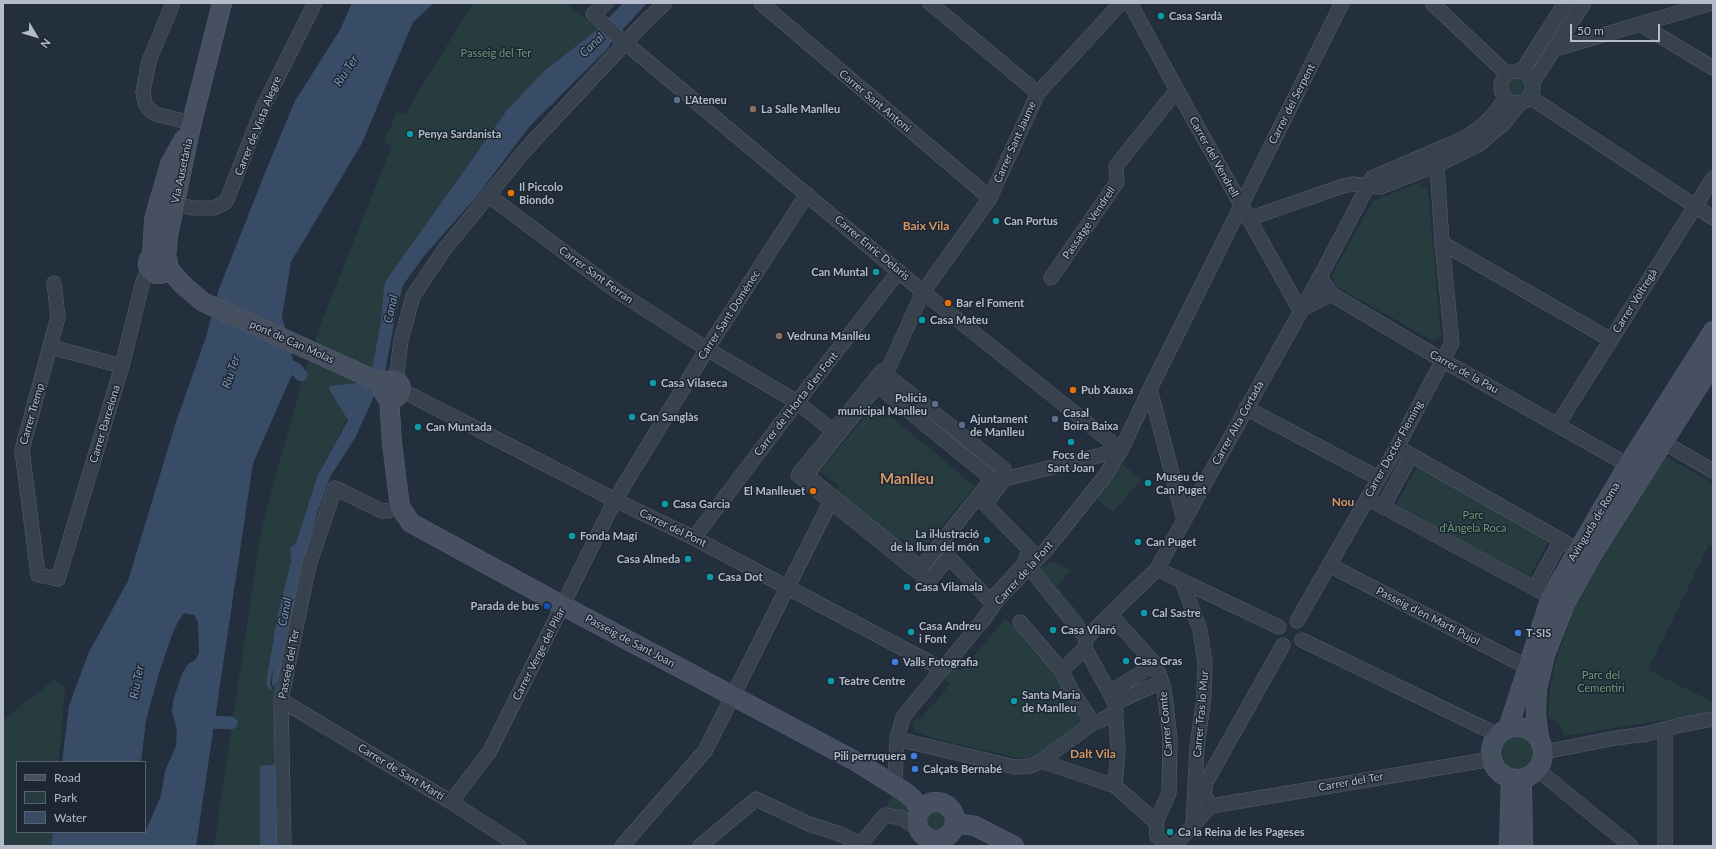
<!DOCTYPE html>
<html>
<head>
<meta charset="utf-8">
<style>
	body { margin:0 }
	#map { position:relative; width:1716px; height:849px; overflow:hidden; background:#242f3e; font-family:Lato,sans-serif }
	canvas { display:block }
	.frame { position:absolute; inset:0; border:4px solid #b4bcc9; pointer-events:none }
	.legend { position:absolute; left:16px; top:761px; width:130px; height:72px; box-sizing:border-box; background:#1d2633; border:1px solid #59626f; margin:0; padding:5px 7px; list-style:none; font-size:12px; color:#b4bcc9 }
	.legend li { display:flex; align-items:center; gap:8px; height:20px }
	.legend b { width:20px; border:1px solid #59626f }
	.north { position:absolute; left:16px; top:16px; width:40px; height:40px; -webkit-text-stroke:3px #1d2633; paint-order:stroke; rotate:128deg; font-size:11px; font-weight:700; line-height:16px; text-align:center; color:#b4bcc9 }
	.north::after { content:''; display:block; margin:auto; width:14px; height:18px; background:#b4bcc9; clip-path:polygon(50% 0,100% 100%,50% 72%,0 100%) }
	.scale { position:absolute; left:1570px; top:24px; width:90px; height:18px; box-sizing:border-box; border:2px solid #b4bcc9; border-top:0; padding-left:5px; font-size:12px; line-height:14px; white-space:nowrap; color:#b4bcc9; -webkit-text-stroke:3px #1d2633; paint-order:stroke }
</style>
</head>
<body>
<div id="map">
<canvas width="1716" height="849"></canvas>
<div class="frame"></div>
<ul class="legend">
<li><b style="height:5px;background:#465061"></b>Road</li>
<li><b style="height:11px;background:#263c3f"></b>Park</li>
<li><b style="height:11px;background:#394c67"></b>Water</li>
</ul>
<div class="north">N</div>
<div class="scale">50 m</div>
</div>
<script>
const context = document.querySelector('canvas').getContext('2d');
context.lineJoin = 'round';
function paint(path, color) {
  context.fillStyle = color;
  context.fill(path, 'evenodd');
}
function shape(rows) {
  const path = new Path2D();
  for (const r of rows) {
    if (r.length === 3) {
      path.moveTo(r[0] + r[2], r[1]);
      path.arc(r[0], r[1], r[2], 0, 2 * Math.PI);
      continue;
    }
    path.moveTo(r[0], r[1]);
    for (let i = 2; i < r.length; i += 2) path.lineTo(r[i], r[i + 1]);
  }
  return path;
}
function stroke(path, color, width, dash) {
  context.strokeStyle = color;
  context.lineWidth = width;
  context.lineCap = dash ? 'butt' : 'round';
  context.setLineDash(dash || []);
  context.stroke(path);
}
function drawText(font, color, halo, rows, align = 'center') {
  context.font = font + ' Lato,sans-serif';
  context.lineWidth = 3;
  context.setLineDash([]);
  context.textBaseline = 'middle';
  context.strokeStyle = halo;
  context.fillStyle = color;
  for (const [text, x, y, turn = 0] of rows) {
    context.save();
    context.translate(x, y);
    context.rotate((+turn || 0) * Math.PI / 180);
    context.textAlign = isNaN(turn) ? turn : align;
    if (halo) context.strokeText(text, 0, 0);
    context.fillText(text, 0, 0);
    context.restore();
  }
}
const green = shape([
	[473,3,566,3,598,29,544,71,507,110,387,279,384,287,381,321,372,369,315,343,320,326,392,145,384,143,397,111,405,114],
	[1518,87,9],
	[1419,183,1428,190,1441,336,1433,341,1336,286,1332,275,1373,201],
	[309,357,366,382,317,477,296,543,290,548,291,562,278,613,266,683,270,691,278,681,274,703,277,764,260,766,260,846,214,846,262,525],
	[875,404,975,486,920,553,901,537,897,542,835,491,839,486,820,471],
	[1666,457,1713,483,1713,546,1709,545,1648,670,1713,702,1713,712,1565,736,1558,724,1548,716,1550,688,1555,664,1573,611,1601,560],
	[1123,464,1141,480,1113,512,1094,497,1108,479],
	[1418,466,1550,539,1529,577,1396,505],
	[1051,561,1072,570,1056,586,1085,620,1083,627,1037,570],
	[1005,619,1038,648,1063,677,1084,718,1083,723,1051,747,1028,758,1017,758,928,737,916,731,912,725,913,722,917,719,920,719,931,706,932,707,950,684,944,678,954,666,961,671],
	[54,680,65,688,59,762,17,762,17,832,53,832,51,846,3,846,3,720],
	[1517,753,17],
	[895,791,913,811,912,819,884,811],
	[936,821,12]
]);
const water = shape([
	[352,3,434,3,413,22,362,143,291,262,282,316,295,368,253,463,196,846,51,846,53,832,145,832,161,796,165,771,176,746,177,731,172,711,174,697,182,674,188,664,195,660,199,653,198,622,194,615,184,613,179,620,172,635,159,673,146,720,141,762,62,762,69,706,88,654,128,581,176,422,206,337,219,289,267,168,295,101,340,30],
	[623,3,647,3,612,41,608,48,529,127,477,196,424,256,403,285,396,313,385,372,355,438,330,477,317,514,298,582,278,681,273,687,272,683,273,669,270,683,272,688,270,691,266,683,278,613,291,562,290,548,296,543,317,477,348,420,329,389,330,386,366,382,372,369,381,321,384,287,387,279,507,110,544,71,598,29],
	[277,764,278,846,260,846,260,766]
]);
const canal = shape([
	[279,362,295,368,301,375],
	[198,726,214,722,231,723]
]);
const street = shape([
	[173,3,149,61,143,92,145,103,149,109,155,114,192,123],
	[606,3,593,14,616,35,923,292,1121,450],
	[761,3,990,198],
	[930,3,1038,93],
	[1130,3,1177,90,1300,310],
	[1432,3,1507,74],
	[1640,24,1713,68],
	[1555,49,1712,3],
	[1522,71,1565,3],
	[1517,87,16],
	[1533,82,1584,3],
	[1530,97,1713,218],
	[1506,98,1494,114,1482,126,1465,138,1372,178,1320,277,1331,294,1444,361,1628,465],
	[488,195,615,290,707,349,797,402,838,435],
	[175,204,193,208,214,208,226,202,264,105,315,3],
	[1248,219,1343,186,1353,184,1380,187,1437,165,1478,145,1503,124,1521,102],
	[1442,243,1611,340],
	[1051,278,1117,182,1116,166,1177,90],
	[54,283,58,317,22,450,38,575,58,579,122,366,143,281,150,269],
	[1301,310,1331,294],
	[51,347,122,366],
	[882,371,1004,469,1000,485,985,504,1034,554,990,601,949,557,929,581,798,475,882,371],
	[396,380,401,340,413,296,444,250,526,149,643,24,665,3],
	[877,385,992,479,1001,480,1121,450],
	[1150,389,1184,520],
	[401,392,411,395,615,500,694,538,942,669],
	[1246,408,1378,478],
	[1558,424,1713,178],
	[1663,442,1713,471],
	[1397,447,1587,555],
	[992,479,921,568,806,475,886,374,923,292,990,198,1038,93,1121,3],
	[1367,498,1558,601],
	[1383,507,1411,455],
	[694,538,797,402,899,271],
	[1026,557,1029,567,1086,638],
	[1329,565,1527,667],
	[1157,569,1279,627],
	[1182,581,1200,630,1205,664,1204,697,1197,747,1193,826],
	[1535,588,1561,540],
	[1110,614,1155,664,1164,688,1170,739,1169,793,1156,822,1157,836,1166,846],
	[1297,621,1397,447,1452,343,1442,243,1437,165],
	[1020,622,1062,671,1071,690,1093,723],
	[1302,640,1498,735],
	[1085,648,1086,638,1157,569,1320,277],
	[1085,648,1115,703,1118,751,1115,786],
	[1062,671,1085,648],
	[1110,692,1155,664],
	[281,700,451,802,519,846],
	[1115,703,1161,682],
	[1665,730,1665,846],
	[897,739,1015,767,1031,766,1041,761,1093,723,1102,720,1116,712],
	[1544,752,1616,738,1646,734,1680,725,1713,719],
	[1041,761,1115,786,1156,822],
	[1538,770,1631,846],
	[895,777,897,739,903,717,983,620,999,598,1046,550,1105,476,1121,450,1150,389,1342,3],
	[451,802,490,751,615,500,707,349,807,194],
	[1211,806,1492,759],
	[1211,806,1204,795,1206,782,1283,645],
	[284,846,281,700,309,565,335,488,382,511,391,510,400,507],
	[622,846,705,751,833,497],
	[700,846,756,799,809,824,840,834,861,844],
	[859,846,885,815,902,818,920,831],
	[928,846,928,839],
	[939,846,948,836],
	[1174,846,1211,806]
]);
const secondary = shape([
	[158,264,10],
	[152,256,154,220,158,205,170,164,184,139],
	[166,258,168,236,191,126,222,3],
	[167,267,183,285,203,302,384,384],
	[392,389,9],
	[389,397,392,443,400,507,411,523,556,602,857,762,905,792,913,799,918,806,920,812],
	[1517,753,26],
	[1508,728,1551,597,1628,465,1713,331],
	[1539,738,1536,714,1537,689,1545,655,1565,604,1591,557,1713,363],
	[1522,787,1523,846],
	[936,821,19],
	[955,823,975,826,1014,846],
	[1509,846,1511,778]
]);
const markers = [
	[1161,16,4,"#0f9aa8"],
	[677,100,4,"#5c6f8a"],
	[753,109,4,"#8d6e63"],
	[410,134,4,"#0f9aa8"],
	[511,193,4,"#e8710a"],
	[996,221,4,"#0f9aa8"],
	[876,272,4,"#0f9aa8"],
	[948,303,4,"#e8710a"],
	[922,320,4,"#0f9aa8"],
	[779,336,4,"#8d6e63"],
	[653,383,4,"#0f9aa8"],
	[1073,390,4,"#e8710a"],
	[935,404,4,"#5c6f8a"],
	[632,417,4,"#0f9aa8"],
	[1055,419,4,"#5c6f8a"],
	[962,425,4,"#5c6f8a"],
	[418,427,4,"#0f9aa8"],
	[1071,442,4,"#0f9aa8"],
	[1148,483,4,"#0f9aa8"],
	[813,491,4,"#e8710a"],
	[665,504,4,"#0f9aa8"],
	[572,536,4,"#0f9aa8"],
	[987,540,4,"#0f9aa8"],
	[1138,542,4,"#0f9aa8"],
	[688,559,4,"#0f9aa8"],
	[710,577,4,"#0f9aa8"],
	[907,587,4,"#0f9aa8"],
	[547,606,4,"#1a4fb4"],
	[1144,613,4,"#0f9aa8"],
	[1053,630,4,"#0f9aa8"],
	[911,632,4,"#0f9aa8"],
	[1518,633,4,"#3f7fe0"],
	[1126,661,4,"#0f9aa8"],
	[895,662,4,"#3f7fe0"],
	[831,681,4,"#0f9aa8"],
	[1014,701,4,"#0f9aa8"],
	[914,756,4,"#3f7fe0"],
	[915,769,4,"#3f7fe0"],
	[1170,832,4,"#0f9aa8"]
];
const poiNames = [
	["Casa Sardà",1169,16],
	["L'Ateneu",685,100],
	["La Salle Manlleu",761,109],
	["Penya Sardanista",418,134],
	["Il Piccolo",519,187],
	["Biondo",519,200],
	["Can Portus",1004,221],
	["Can Muntal",868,272,"right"],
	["Bar el Foment",956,303],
	["Casa Mateu",930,320],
	["Vedruna Manlleu",787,336],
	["Casa Vilaseca",661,383],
	["Pub Xauxa",1081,390],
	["Policia",927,398,"right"],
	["municipal Manlleu",927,411,"right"],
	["Casal",1063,413],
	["Boira Baixa",1063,426],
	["Can Sanglàs",640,417],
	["Ajuntament",970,419],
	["de Manlleu",970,432],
	["Can Muntada",426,427],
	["Focs de",1071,455,"center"],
	["Sant Joan",1071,468,"center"],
	["Museu de",1156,477],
	["Can Puget",1156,490],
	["El Manlleuet",805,491,"right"],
	["Casa Garcia",673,504],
	["La il·lustració",979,534,"right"],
	["de la llum del món",979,547,"right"],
	["Fonda Magí",580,536],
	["Can Puget",1146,542],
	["Casa Almeda",680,559,"right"],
	["Casa Dot",718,577],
	["Casa Vilamala",915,587],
	["Parada de bus",539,606,"right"],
	["Cal Sastre",1152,613],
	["Casa Andreu",919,626],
	["i Font",919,639],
	["Casa Vilaró",1061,630],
	["T-SIS",1526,633],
	["Casa Gras",1134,661],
	["Valls Fotografia",903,662],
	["Teatre Centre",839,681],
	["Santa Maria",1022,695],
	["de Manlleu",1022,708],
	["Pili perruquera",906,756,"right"],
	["Calçats Bernabé",923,769],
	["Ca la Reina de les Pageses",1178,832]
];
const parkNames = [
	["Passeig del Ter",496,53],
	["Parc",1473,515],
	["d'Àngela Roca",1473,528],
	["Parc del",1601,675],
	["Cementiri",1601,688]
];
const streetNames = [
	["Carrer Sant Antoni",875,101,40],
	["Carrer del Serpent",1292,104,-63],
	["Carrer de Vista Alegre",258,126,-68],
	["Carrer Sant Jaume",1015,142,-66],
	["Carrer del Vendrell",1214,157,61],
	["Via Ausetània",182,171,-78],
	["Passatge Vendrell",1089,223,-56],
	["Carrer Enric Delaris",872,248,40],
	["Carrer Sant Ferran",596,275,36],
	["Carrer Voltregà",1635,301,-58],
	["Carrer Sant Domènec",729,315,-57],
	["pont de Can Molas",292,342,24],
	["Carrer de la Pau",1464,372,29],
	["Carrer de l'Horta d'en Font",796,404,-52],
	["Carrer Tremp",32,414,-74],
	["Carrer Alta Cortada",1238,423,-61],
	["Carrer Barcelona",105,424,-73],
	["Carrer Doctor Fleming",1394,449,-61],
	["Avinguda de Roma",1594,522,-59],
	["Carrer del Pont",673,528,26],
	["Carrer de la Font",1024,573,-48],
	["Passeig d'en Martí Pujol",1428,616,27],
	["Passeig de Sant Joan",630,641,28],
	["Carrer Verge del Pilar",539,654,-63],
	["Passeig del Ter",289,664,-79],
	["Carrer Tras lo Mur",1201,714,-85],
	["Carrer Comte",1166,724,-95],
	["Carrer de Sant Martí",401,772,31],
	["Carrer del Ter",1351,782,-10]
];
const waterNames = [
	["Canal",592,45,-44],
	["Riu Ter",346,71,-57],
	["Canal",391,309,-78],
	["Riu Ter",231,372,-72],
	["Canal",285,612,-79],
	["Riu Ter",137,682,-80]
];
const neighbourhoodNames = [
	["Baix Vila",926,226],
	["Nou",1343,502],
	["Dalt Vila",1093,754]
];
const districtNames = [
	["Manlleu",907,479]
];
paint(green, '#263c3f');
paint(water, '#394c67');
stroke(canal, '#394c67', 13);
stroke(street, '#565f6c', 15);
stroke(secondary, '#565f6c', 20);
stroke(street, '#38414e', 14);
stroke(secondary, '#465061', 19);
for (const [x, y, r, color] of markers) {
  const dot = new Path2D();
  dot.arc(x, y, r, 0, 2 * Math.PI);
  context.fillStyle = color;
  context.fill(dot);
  stroke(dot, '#1d2633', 1.5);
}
drawText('bold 11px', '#b4bcc9', '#1d2633', poiNames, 'left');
drawText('11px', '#6b9a76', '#1d2633', parkNames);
drawText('11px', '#b4bcc9', '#1d2633', streetNames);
drawText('italic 12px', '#7c92b1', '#1d2633', waterNames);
drawText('bold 12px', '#d59563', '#1d2633', neighbourhoodNames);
drawText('bold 15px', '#d59563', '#1d2633', districtNames);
</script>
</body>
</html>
